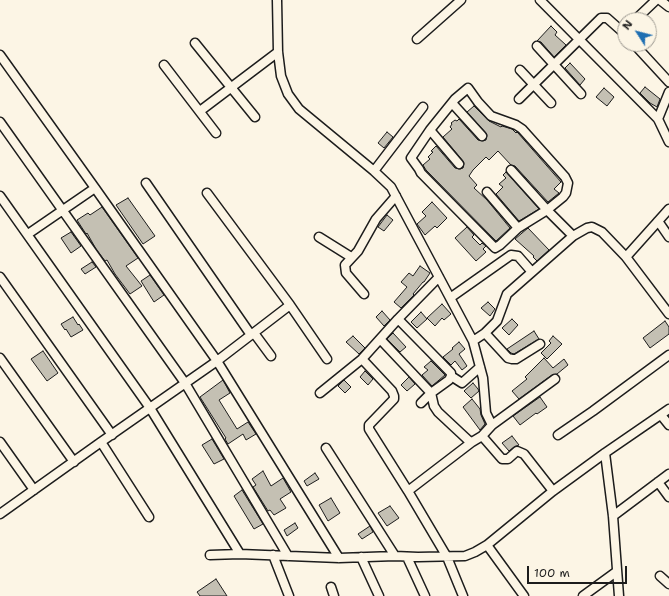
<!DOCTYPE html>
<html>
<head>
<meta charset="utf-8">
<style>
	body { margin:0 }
	#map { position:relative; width:669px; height:596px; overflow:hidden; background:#fcf5e5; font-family:"Shantell Sans",sans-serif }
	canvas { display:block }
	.north { position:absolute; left:617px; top:12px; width:40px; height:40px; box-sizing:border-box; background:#fcf5e5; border:1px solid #a29e95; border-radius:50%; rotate:306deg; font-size:11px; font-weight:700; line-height:16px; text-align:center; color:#1c1c1c }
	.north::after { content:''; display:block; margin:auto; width:14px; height:18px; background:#1f6fb2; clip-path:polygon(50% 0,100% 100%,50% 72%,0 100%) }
	.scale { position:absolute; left:527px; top:566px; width:100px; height:18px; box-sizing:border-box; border:2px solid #1c1c1c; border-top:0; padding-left:5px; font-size:12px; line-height:14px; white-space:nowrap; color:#1c1c1c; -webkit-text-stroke:3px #fcf5e5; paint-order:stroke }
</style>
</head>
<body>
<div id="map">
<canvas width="669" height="596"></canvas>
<div class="north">N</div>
<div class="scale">100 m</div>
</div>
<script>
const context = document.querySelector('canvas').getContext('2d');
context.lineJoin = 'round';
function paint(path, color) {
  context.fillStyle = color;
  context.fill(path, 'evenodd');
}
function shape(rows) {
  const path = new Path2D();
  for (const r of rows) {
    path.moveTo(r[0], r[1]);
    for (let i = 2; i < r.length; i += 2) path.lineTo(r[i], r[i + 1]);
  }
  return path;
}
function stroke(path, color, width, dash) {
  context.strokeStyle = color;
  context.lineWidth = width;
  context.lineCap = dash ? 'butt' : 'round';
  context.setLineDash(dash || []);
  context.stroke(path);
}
const building = shape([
	[551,26,557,32,555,35,566,45,554,57,541,42,537,41,551,26],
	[570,63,585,79,580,85,565,68,570,63],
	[645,87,660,99,657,107,650,103,640,93,645,87],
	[604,88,614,97,607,106,596,97,604,88],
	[474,106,489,121,501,127,502,126,512,129,516,133,517,132,518,133,561,182,554,189,559,193,548,202,515,166,511,165,498,151,489,160,486,157,473,170,469,176,477,185,474,188,487,200,510,228,496,241,426,170,423,165,430,159,428,157,433,152,431,151,436,146,455,168,460,169,463,168,464,163,463,161,443,137,452,129,450,127,452,124,451,123,455,120,457,121,459,119,478,140,483,141,486,140,487,135,486,133,467,112,474,106],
	[387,132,393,137,384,148,378,143,387,132],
	[506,172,539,209,519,221,496,194,503,187,499,184,506,178,503,175,506,172],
	[128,198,155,236,143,244,116,205,128,198],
	[432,202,447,218,437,228,435,226,425,235,417,224,426,216,422,212,432,202],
	[102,207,138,258,126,266,142,286,130,294,115,274,107,260,105,261,96,249,87,233,86,234,77,220,88,213,90,215,102,207],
	[387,215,393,220,384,231,378,227,387,215],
	[467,227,474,235,472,237,480,245,482,243,486,246,483,249,486,252,476,261,455,238,467,227],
	[528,228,549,250,537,261,533,257,534,256,515,239,528,228],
	[71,232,81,246,71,253,61,238,71,232],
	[92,262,96,267,85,274,81,269,92,262],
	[420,266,430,273,424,282,423,282,413,294,414,295,401,308,394,302,407,287,401,282,409,273,413,276,420,266],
	[150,275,164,295,154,302,141,281,150,275],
	[488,302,495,309,490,316,481,308,488,302],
	[442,304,451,314,444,320,442,318,435,326,427,318,442,304],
	[382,311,390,320,384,326,376,317,382,311],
	[421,312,427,319,417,328,411,322,421,312],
	[73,317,78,325,79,324,83,330,71,337,66,329,65,330,61,324,73,317],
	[512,319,518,325,509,335,502,328,512,319],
	[665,321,669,327,669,334,650,348,643,338,665,321],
	[534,331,539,339,514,354,511,353,507,349,534,331],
	[393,333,406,347,400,352,387,339,393,333],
	[353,336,365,348,359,354,346,342,353,336],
	[553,336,562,344,547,359,541,353,551,343,549,341,553,336],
	[459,342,465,349,459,354,467,366,462,370,455,361,451,365,443,357,453,349,452,348,459,342],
	[43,351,58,373,47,381,31,359,43,351],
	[544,358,553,368,564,359,568,365,557,374,552,375,519,399,512,391,527,379,525,377,544,358],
	[431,361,445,375,432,386,422,375,428,370,424,367,431,361],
	[365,371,373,379,368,385,360,377,365,371],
	[409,377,415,384,407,391,401,385,409,377],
	[223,380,230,393,219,400,237,429,248,422,256,434,246,440,243,434,228,444,225,439,226,438,200,397,223,380],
	[344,380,351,387,345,393,338,386,344,380],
	[473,383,478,389,479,391,471,398,464,391,473,383],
	[540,397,547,407,537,414,536,413,520,425,513,416,540,397],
	[472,399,480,409,481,415,485,424,480,430,463,407,472,399],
	[512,436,519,445,514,447,509,451,502,443,512,436],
	[212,439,224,459,214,464,202,445,212,439],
	[263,471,271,486,283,478,291,492,280,499,286,508,274,515,270,510,268,511,253,487,256,485,252,479,263,471],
	[315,473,319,479,307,486,304,481,315,473],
	[242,490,263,524,254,529,234,496,242,490],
	[331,498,340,513,328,521,319,505,331,498],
	[390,506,399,518,387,526,378,513,390,506],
	[295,523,298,528,287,536,284,530,295,523],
	[370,526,373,532,362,539,358,534,370,526],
	[216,579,227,596,200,596,197,592,216,579]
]);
const minor = shape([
	[277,0,278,52,281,76,288,94,299,109,374,171,391,187,473,341,483,378,486,413,492,425],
	[540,0,658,119,669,142],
	[660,0,669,7],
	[635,20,656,0],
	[417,39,461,0],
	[195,43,255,117],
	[634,44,669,82],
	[537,46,581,94],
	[0,55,95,188],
	[164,65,216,133],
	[520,70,551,103],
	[519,99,601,18,607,18,625,34],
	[452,103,482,136],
	[200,111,278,52],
	[658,119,669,92],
	[0,122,185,383,288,556],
	[430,130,459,164],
	[511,170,547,210,518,228,500,245,495,248,421,173,419,169,411,158,430,130,455,99,468,88,478,102,491,116,516,125,522,129,565,177,568,183,566,193,563,197,547,210,573,236],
	[374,171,423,107],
	[146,183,251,335],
	[487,192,518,228],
	[207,193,290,305,327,359],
	[0,196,150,408,240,554,339,558,395,556,418,557,465,556,475,552,487,545,553,491,605,453,669,409],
	[658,221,669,237],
	[28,234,95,188,217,361,339,558],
	[319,237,351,257],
	[626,257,669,209],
	[0,277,112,435],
	[364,294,346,273,345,265,358,251,376,219,396,196],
	[450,298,511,255,518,256,532,272],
	[398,319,451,373,451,376,449,380,431,393,434,406,438,412,468,440,472,442],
	[254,333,271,356],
	[485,333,508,358,512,359,516,359,540,344],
	[380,339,431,393,421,403],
	[473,341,485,333,497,321,507,294,573,236,587,228,592,227,602,232,626,257,669,314],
	[0,358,74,462],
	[362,359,392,391,394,396,394,399,369,425,369,429,408,491,447,557,463,596],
	[451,376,462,383,480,367],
	[320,393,362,359,398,319,439,277],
	[661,415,669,425],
	[558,435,593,411,669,355],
	[482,436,492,425,555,379],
	[0,442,34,490],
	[101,442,217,361,290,305],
	[326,448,395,556],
	[605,453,613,516,619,596],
	[658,482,669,497],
	[408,491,472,442,482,436,502,459,508,459,517,451,524,454,553,491],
	[0,514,101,442,149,517],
	[613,516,669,474],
	[487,545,524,596],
	[210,555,240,554],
	[273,555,289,596],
	[361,557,379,596],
	[407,557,425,596],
	[660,576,669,584],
	[331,587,334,596],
	[583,596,616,572]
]);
paint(building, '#c4c0b3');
stroke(building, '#1c1c1c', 1);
stroke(minor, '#1c1c1c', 11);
stroke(minor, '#fcf5e5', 8);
</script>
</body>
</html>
